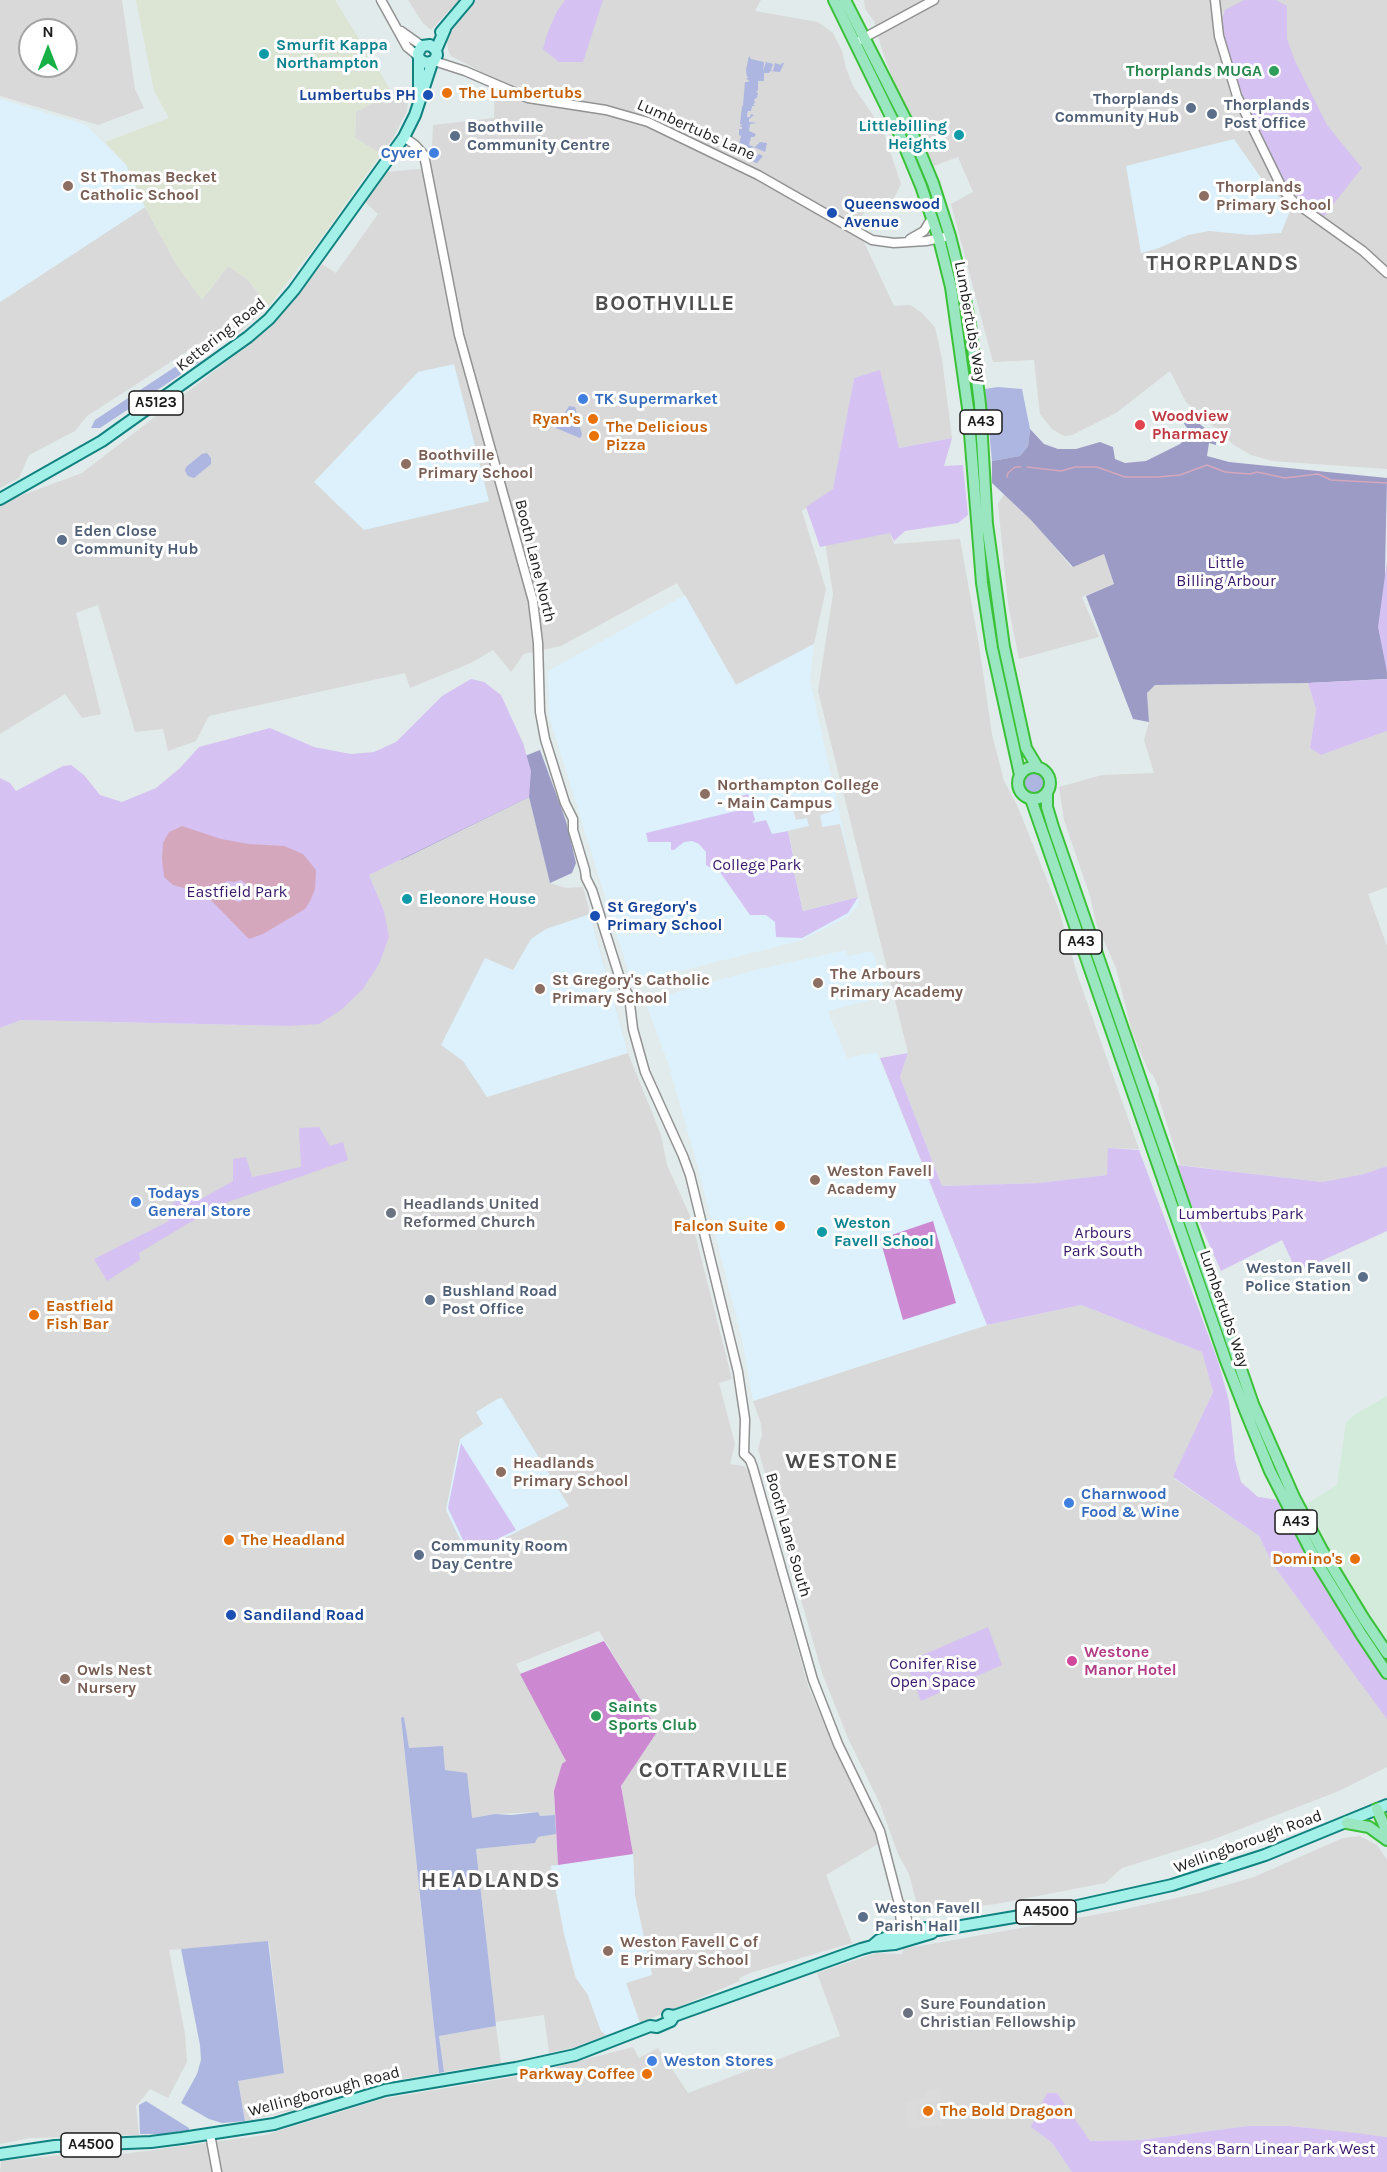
<!DOCTYPE html>
<html>
<head>
<meta charset="utf-8">
<style>
	body { margin:0 }
	#map { position:relative; width:1387px; height:2172px; overflow:hidden; background:#e2ebeb; font-family:Karla,sans-serif }
	canvas { display:block }
	.north { position:absolute; left:18px; top:18px; width:60px; height:60px; box-sizing:border-box; background:#fff; border:2px solid #a4a4a4; border-radius:50%; rotate:0deg; font-size:16px; font-weight:700; line-height:24px; text-align:center; color:#1b1b1b }
	.north::after { content:''; display:block; margin:auto; width:21px; height:27px; background:#16b046; clip-path:polygon(50% 0,100% 100%,50% 72%,0 100%) }
</style>
</head>
<body>
<div id="map">
<canvas width="1387" height="2172"></canvas>
<div class="north">N</div>
</div>
<script>
const context = document.querySelector('canvas').getContext('2d');
context.lineJoin = 'round';
function paint(path, color) {
  context.fillStyle = color;
  context.fill(path, 'evenodd');
}
function shape(rows) {
  const path = new Path2D();
  for (const r of rows) {
    if (r.length === 3) {
      path.moveTo(r[0] + r[2], r[1]);
      path.arc(r[0], r[1], r[2], 0, 2 * Math.PI);
      continue;
    }
    path.moveTo(r[0], r[1]);
    for (let i = 2; i < r.length; i += 2) path.lineTo(r[i], r[i + 1]);
  }
  return path;
}
function stroke(path, color, width, dash) {
  context.strokeStyle = color;
  context.lineWidth = width;
  context.lineCap = dash ? 'butt' : 'round';
  context.setLineDash(dash || []);
  context.stroke(path);
}
function drawText(font, color, halo, rows, align = 'center') {
  context.font = font + ' Karla,sans-serif';
  context.lineWidth = 6;
  context.setLineDash([]);
  context.textBaseline = 'middle';
  context.strokeStyle = halo;
  context.fillStyle = color;
  for (const [text, x, y, turn = 0] of rows) {
    context.save();
    context.translate(x, y);
    context.rotate((+turn || 0) * Math.PI / 180);
    context.textAlign = isNaN(turn) ? turn : align;
    if (halo) context.strokeText(text, 0, 0);
    context.fillText(text, 0, 0);
    context.restore();
  }
}
const residential = shape([
	[0,0,122,0,135,89,144,108,98,125,0,96],
	[30,30,66,30,66,66,30,66],
	[408,0,459,0,431,30,422,22],
	[475,0,761,0,755,11,818,22,833,33,842,51,846,68,853,86,883,130,901,184,890,206,877,212,867,208,856,225,894,306,910,305,922,313,935,327,942,359,952,438,898,448,880,371,854,378,833,490,802,511,826,589,814,644,736,685,677,583,561,646,524,654,511,672,493,650,471,663,410,688,405,673,209,716,196,741,168,751,163,729,135,732,98,605,76,613,101,714,82,718,65,694,0,734,0,506,17,497,82,473,269,329,322,264,336,273,378,214,364,201,385,172,431,168,433,125,494,118,495,79,451,56,448,50,447,41,454,26],
	[864,0,1387,0,1387,469,1272,461,1251,455,1234,445,1186,402,1170,371,1116,413,1072,435,1064,436,1052,429,1040,414,1034,360,993,362,951,204,973,192,958,157,934,166,898,93,882,50,874,21,865,9],
	[409,90,407,111,393,138,381,154,355,138,356,112,392,92],
	[145,207,176,264,202,300,228,266,247,279,269,306,235,336,225,327,87,416,75,431,29,455,19,478,0,488,0,302],
	[1004,494,1034,522,1071,567,1104,554,1114,584,1082,597,1099,637,1019,659,1008,604,998,504],
	[889,530,894,544,960,539,979,645,992,734,1004,781,1017,805,1059,910,1077,974,1139,1149,1109,1148,1107,1175,1039,1183,942,1186,900,1077,908,1053,818,691,833,594,825,542],
	[1308,683,1316,709,1310,748,1321,755,1387,731,1387,887,1368,894,1387,946,1387,1166,1364,1174,1322,1182,1180,1165,1158,1096,1159,1089,1153,1075,1149,1072,1132,1032,1116,968,1096,923,1090,896,1064,820,1059,787,1102,775,1154,773,1144,740,1149,722,1147,693,1155,685],
	[529,797,550,883,566,888,583,887,628,1053,661,1135,667,1165,691,1218,732,1379,719,1383,735,1444,730,1464,744,1466,749,1472,808,1686,845,1771,874,1829,878,1844,826,1875,852,1943,750,1973,739,1978,740,1981,640,2023,626,1983,652,1974,635,1896,633,1854,621,1786,659,1729,640,1704,642,1702,599,1631,516,1664,566,1761,554,1791,555,1815,540,1816,538,1812,495,1814,472,1818,445,1771,409,1749,404,1718,401,1719,439,2073,378,2083,336,2095,333,2092,322,2094,316,2102,290,2111,245,2121,238,2081,284,2072,269,1942,169,1950,185,2034,187,2062,168,2098,150,2089,136,2106,139,2135,30,2138,0,2144,0,1028,21,1020,288,1026,384,911,369,875],
	[1081,1305,1202,1352,1213,1392,1173,1478,1259,1536,1273,1565,1387,1718,1387,1767,1339,1791,1212,1840,1122,1868,1105,1883,996,1904,924,1912,917,1905,909,1874,898,1854,880,1804,848,1738,822,1673,758,1449,762,1435,761,1424,753,1401,987,1325],
	[556,1834,558,1865,551,1866,572,1965,576,1978,588,1995,601,2031,606,2035,576,2047,549,2053,544,2015,495,2022,476,1849,535,1843,538,1837],
	[1360,1836,1377,1845,1387,1860,1387,2137,1290,2126,1248,2126,1139,2140,1089,2141,1057,2094,1032,2127,1052,2143,1072,2172,0,2172,1,2161,61,2155,123,2154,265,2135,382,2099,525,2075,633,2047,639,2058,658,2048,688,2093,840,2036,817,1973,876,1953,902,1954,903,1949,1116,1911,1199,1893,1254,1877,1343,1838],
	[496,2026,501,2063,444,2072,439,2036]
]);
const commercial = shape([
	[1387,1396,1387,1643,1320,1535,1306,1504,1337,1485,1346,1423,1354,1415]
]);
const industrial = shape([
	[136,0,335,0,392,92,356,112,355,138,381,154,319,241,269,306,247,279,228,266,202,300,176,264,145,207,126,165,105,142,169,118,154,91]
]);
const education = shape([
	[0,99,86,125,126,165,145,207,0,302],
	[1234,139,1264,182,1291,209,1281,233,1251,235,1209,231,1188,235,1159,248,1141,253,1126,166],
	[454,364,489,501,364,530,314,482,418,372],
	[685,595,736,685,814,644,810,680,859,903,849,916,800,941,640,981,630,977,549,716,548,671],
	[590,914,628,1053,487,1097,463,1061,441,1045,485,958,513,970,531,939,546,929],
	[846,950,848,956,873,951,886,996,828,1011,847,1058,877,1052,987,1325,753,1401,742,1339,697,1164,668,1063,645,1001,751,971],
	[499,1398,502,1398,569,1506,468,1556,446,1510,460,1439,483,1424,476,1412],
	[633,1854,635,1896,652,1975,626,1983,640,2023,606,2035,601,2031,588,1995,576,1978,564,1934,551,1866]
]);
const grass = shape([
	[749,56,751,59,764,62,763,71,766,62,773,64,771,70,773,71,775,63,781,65,782,63,784,63,780,72,770,71,769,73,764,73,764,81,758,81,758,90,756,92,758,93,757,98,754,99,755,103,753,104,755,106,752,106,751,111,748,111,747,114,747,117,750,117,751,114,754,115,749,119,749,122,757,123,750,124,749,131,756,134,754,137,751,137,749,145,755,147,760,142,767,143,765,152,754,147,750,148,748,156,754,158,759,154,763,156,757,163,741,158,743,154,737,152,741,136,739,135,739,129,742,129,742,127,739,126,743,125,740,124,742,106,744,105,743,105,745,82,748,82,749,80,746,79,749,77,747,77,746,70],
	[196,353,201,361,100,428,91,428,95,420],
	[998,387,1022,389,1030,429,1028,446,1020,456,992,461,985,389],
	[569,406,575,407,582,435,580,438,556,428],
	[207,453,211,458,211,464,194,478,188,476,185,471,186,467,202,454],
	[1033,783,12],
	[404,1717,409,1748,443,1746,445,1770,467,1773,472,1818,495,1814,512,1815,538,1812,540,1816,555,1815,556,1834,538,1837,535,1843,476,1849,496,2026,439,2036,444,2072,439,2073,401,1718],
	[268,1941,284,2073,238,2081,245,2121,222,2123,209,2119,181,2103,197,2074,201,2060,200,2045,181,1949],
	[146,2101,189,2128,189,2130,165,2134,140,2134,139,2105]
]);
const forest = shape([
	[1189,413,1202,426,1216,435,1216,445,1209,443,1207,456,1229,462,1387,478,1385,570,1387,679,1308,683,1155,685,1147,693,1149,722,1133,719,1086,596,1114,584,1104,554,1073,567,1031,520,992,483,992,461,1020,456,1028,446,1030,429,1044,444,1058,449,1076,449,1100,442,1113,447,1115,459,1125,463,1146,461,1180,444,1191,434,1181,419],
	[540,750,566,821,576,863,572,873,550,883,529,797,401,860,372,817]
]);
const park = shape([
	[565,0,603,0,583,62,559,62,543,49,547,34,557,11],
	[1244,0,1276,0,1287,6,1287,39,1295,61,1327,125,1362,168,1324,216,1301,201,1286,185,1239,87,1225,40,1222,21,1225,10],
	[880,370,899,448,952,438,944,466,963,465,968,515,958,523,905,531,894,541,890,533,820,547,806,507,833,489,854,378],
	[1387,561,1387,672,1378,627],
	[471,679,484,682,501,695,523,743,531,771,529,797,369,875,384,911,389,937,379,964,363,989,341,1010,319,1024,288,1026,21,1020,0,1028,0,778,10,783,16,791,63,766,71,765,84,775,100,795,122,802,156,788,180,768,199,747,270,728,314,747,351,754,374,752,396,742,442,696],
	[1387,679,1387,731,1321,755,1310,748,1316,709,1308,683],
	[748,794,755,820,752,823,766,820,772,834,788,831,794,860,793,867,803,911,858,897,848,913,802,938,776,937,775,922,766,915,750,915,715,865,711,868,706,865,706,852,699,844,692,841,684,842,674,850,671,850,671,842,648,842,646,833,744,809,741,796],
	[908,1053,900,1077,942,1186,1039,1183,1107,1175,1108,1148,1139,1150,1218,1361,1229,1401,1235,1460,1241,1482,1258,1497,1279,1500,1308,1557,1356,1635,1387,1679,1387,1719,1273,1565,1259,1536,1173,1477,1213,1392,1202,1352,1081,1305,987,1325,880,1058],
	[319,1127,330,1146,343,1142,348,1160,228,1202,187,1224,139,1253,140,1260,107,1281,94,1259,169,1221,163,1210,180,1198,201,1199,233,1181,233,1159,246,1157,252,1177,301,1167,299,1128],
	[1177,1165,1322,1182,1364,1174,1387,1166,1387,1231,1297,1272,1282,1240,1221,1271,1185,1190],
	[461,1443,516,1530,469,1553,448,1508],
	[988,1627,1002,1665,921,1701,906,1662],
	[1047,2093,1057,2093,1090,2141,1140,2140,1248,2126,1290,2126,1356,2133,1387,2137,1387,2172,1072,2172,1052,2143,1031,2127]
]);
const pitch = shape([
	[933,1221,956,1303,903,1320,880,1239],
	[604,1641,642,1702,640,1704,659,1729,621,1786,633,1854,558,1865,554,1791,562,1764,566,1761,520,1674]
]);
const parking = shape([
	[832,800,834,811,820,815,822,827,840,824,858,897,803,911,793,867,794,859,788,831,809,826,807,818,796,820,793,809],
	[939,2088,941,2100,915,2106,918,2120,941,2116,943,2125,908,2129,905,2102,925,2097,925,2091]
]);
const water = shape([
	[182,826,221,839,249,844,284,846,303,854,316,870,315,889,310,901,305,909,263,934,249,939,205,894,173,885,164,877,162,859,163,843,169,832],
	[241,880,250,887,249,894,240,902,235,901,221,885,227,881,234,882]
]);
const stream = shape([
	[1027,467,1061,471,1075,467,1097,467,1125,477,1158,477,1180,475,1207,465,1225,472,1250,474,1257,472,1285,478,1318,474,1331,480,1387,483],
	[1007,477,1008,473,1015,467,1021,467]
]);
const tertiary = shape([
	[381,0,407,47,418,56],
	[1215,0,1219,36,1237,96,1283,190,1293,201,1363,251,1387,273],
	[401,31,422,46],
	[860,40,934,0],
	[434,61,465,71,528,98,606,110,648,122,758,175,872,240,894,243,926,241,950,236],
	[404,137,415,145,424,155,459,335,533,601,538,643,540,712,545,739,565,803,573,819,573,830,585,870,586,878,592,890,621,982,629,996,633,1029,645,1072,683,1156,690,1175,738,1372,745,1419,744,1454,750,1460,753,1468,813,1680,838,1744,880,1831,899,1904,902,1933,905,1937],
	[910,239,924,231,932,218],
	[900,1904,905,1912,910,1930,909,1934],
	[210,2134,217,2172]
]);
const primary = shape([
	[441,32,468,0],
	[436,50,430,45,422,46,418,53,419,59,426,63,434,61,437,55,436,50,445,29],
	[419,93,419,59],
	[0,499,102,441,248,337,269,319,294,290,404,137,415,115,432,63],
	[872,1946,879,1940,910,1930,927,1928,938,1930,1073,1907,1172,1885,1265,1855,1387,1805],
	[668,2015,674,2016,861,1949,872,1946,895,1944,932,1933],
	[0,2154,55,2146,151,2142,182,2138,274,2124,385,2090,516,2068,575,2055,650,2026,657,2027,671,2021,674,2016]
]);
const trunk = shape([
	[834,0,899,133,921,186,939,239,951,287,968,408,982,583,992,648,1020,775],
	[845,0,910,128,933,183,950,236,961,280,970,324,980,404,987,524,1004,647,1026,748,1038,768],
	[1034,783,16],
	[1047,792,1047,807,1053,827,1253,1404,1294,1497,1322,1550,1364,1619,1387,1653],
	[1031,799,1226,1361,1245,1410,1270,1471,1315,1559,1361,1634,1387,1673],
	[1377,1809,1387,1832],
	[1347,1823,1369,1827,1387,1840]
]);
const markers = [
	[264,54,6,"#0f9aa8"],
	[1274,71,6,"#2e9e5b"],
	[447,93,6,"#e8710a"],
	[428,95,6,"#1a4fb4"],
	[1191,108,6,"#5c6f8a"],
	[1212,114,6,"#5c6f8a"],
	[959,135,6,"#0f9aa8"],
	[455,136,6,"#5c6f8a"],
	[434,153,6,"#3f7fe0"],
	[68,186,6,"#8d6e63"],
	[1204,196,6,"#8d6e63"],
	[832,213,6,"#1a4fb4"],
	[583,399,6,"#3f7fe0"],
	[593,419,6,"#e8710a"],
	[1140,425,6,"#e0444e"],
	[594,436,6,"#e8710a"],
	[406,464,6,"#8d6e63"],
	[62,540,6,"#5c6f8a"],
	[705,794,6,"#8d6e63"],
	[407,899,6,"#0f9aa8"],
	[595,916,6,"#1a4fb4"],
	[818,983,6,"#8d6e63"],
	[540,989,6,"#8d6e63"],
	[815,1180,6,"#8d6e63"],
	[136,1202,6,"#3f7fe0"],
	[391,1213,6,"#6b7280"],
	[780,1226,6,"#e8710a"],
	[822,1232,6,"#0f9aa8"],
	[1363,1277,6,"#5c6f8a"],
	[430,1300,6,"#5c6f8a"],
	[34,1315,6,"#e8710a"],
	[501,1472,6,"#8d6e63"],
	[1069,1503,6,"#3f7fe0"],
	[229,1540,6,"#e8710a"],
	[419,1555,6,"#5c6f8a"],
	[1355,1559,6,"#e8710a"],
	[231,1615,6,"#1a4fb4"],
	[1072,1661,6,"#d1479c"],
	[65,1679,6,"#8d6e63"],
	[596,1716,6,"#2e9e5b"],
	[863,1917,6,"#5c6f8a"],
	[608,1951,6,"#8d6e63"],
	[908,2013,6,"#6b7280"],
	[652,2061,6,"#3f7fe0"],
	[647,2074,6,"#e8710a"],
	[928,2111,6,"#e8710a"]
];
const shields = [
	[156,403,54],
	[981,422,42],
	[1081,942,42],
	[1296,1522,42],
	[1046,1912,60],
	[91,2145,60]
];
const shieldNames = [
	["A5123",156,403],
	["A43",981,422],
	["A43",1081,942],
	["A43",1296,1522],
	["A4500",1046,1912],
	["A4500",91,2145]
];
const cultureNames = [
	["Smurfit Kappa",276,45],
	["Northampton",276,63],
	["Littlebilling",947,126,"right"],
	["Heights",947,144,"right"],
	["Eleonore House",419,899],
	["Weston",834,1223],
	["Favell School",834,1241]
];
const leisureNames = [
	["Thorplands MUGA",1262,71],
	["Saints",608,1707,"left"],
	["Sports Club",608,1725,"left"]
];
const foodNames = [
	["The Lumbertubs",459,93],
	["Ryan's",581,419,"right"],
	["The Delicious",606,427],
	["Pizza",606,445],
	["Falcon Suite",768,1226,"right"],
	["Eastfield",46,1306],
	["Fish Bar",46,1324],
	["The Headland",241,1540],
	["Domino's",1343,1559,"right"],
	["Parkway Coffee",635,2074,"right"],
	["The Bold Dragoon",940,2111]
];
const transitNames = [
	["Lumbertubs PH",416,95,"right"],
	["Queenswood",844,204],
	["Avenue",844,222],
	["St Gregory's",607,907],
	["Primary School",607,925],
	["Sandiland Road",243,1615]
];
const serviceNames = [
	["Thorplands",1179,99,"right"],
	["Community Hub",1179,117,"right"],
	["Thorplands",1224,105],
	["Post Office",1224,123],
	["Boothville",467,127],
	["Community Centre",467,145],
	["Eden Close",74,531],
	["Community Hub",74,549],
	["Weston Favell",1351,1268,"right"],
	["Police Station",1351,1286,"right"],
	["Bushland Road",442,1291],
	["Post Office",442,1309],
	["Community Room",431,1546],
	["Day Centre",431,1564],
	["Weston Favell",875,1908],
	["Parish Hall",875,1926]
];
const streetNames = [
	["Lumbertubs Lane",696,130,24],
	["Lumbertubs Way",970,322,80],
	["Kettering Road",221,335,-38],
	["Booth Lane North",535,561,76],
	["Lumbertubs Way",1224,1309,71],
	["Booth Lane South",788,1535,74],
	["Wellingborough Road",1248,1842,-20],
	["Wellingborough Road",324,2092,-15]
];
const shopNames = [
	["Cyver",422,153,"right"],
	["TK Supermarket",595,399],
	["Todays",148,1193],
	["General Store",148,1211],
	["Charnwood",1081,1494],
	["Food & Wine",1081,1512],
	["Weston Stores",664,2061]
];
const educationNames = [
	["St Thomas Becket",80,177],
	["Catholic School",80,195],
	["Thorplands",1216,187],
	["Primary School",1216,205],
	["Boothville",418,455],
	["Primary School",418,473],
	["Northampton College",717,785],
	["- Main Campus",717,803],
	["The Arbours",830,974],
	["Primary Academy",830,992],
	["St Gregory's Catholic",552,980],
	["Primary School",552,998],
	["Weston Favell",827,1171],
	["Academy",827,1189],
	["Headlands",513,1463],
	["Primary School",513,1481],
	["Owls Nest",77,1670],
	["Nursery",77,1688],
	["Weston Favell C of",620,1942],
	["E Primary School",620,1960]
];
const healthNames = [
	["Woodview",1152,416],
	["Pharmacy",1152,434]
];
const parkNames = [
	["Little",1226,563],
	["Billing Arbour",1226,581],
	["College Park",757,865],
	["Eastfield Park",237,892],
	["Lumbertubs Park",1241,1214],
	["Arbours",1103,1233],
	["Park South",1103,1251],
	["Conifer Rise",933,1664],
	["Open Space",933,1682],
	["Standens Barn Linear Park West",1259,2149]
];
const worshipNames = [
	["Headlands United",403,1204],
	["Reformed Church",403,1222],
	["Sure Foundation",920,2004],
	["Christian Fellowship",920,2022]
];
const hotelNames = [
	["Westone",1084,1652],
	["Manor Hotel",1084,1670]
];
const districtNames = [
	["THORPLANDS",1223,264],
	["BOOTHVILLE",665,304],
	["WESTONE",842,1462],
	["COTTARVILLE",714,1771],
	["HEADLANDS",491,1881]
];
paint(residential, '#d8d9d8');
paint(commercial, '#d2ebdb');
paint(industrial, '#dce4d4');
paint(education, '#dcf1fb');
paint(grass, '#acb6e1');
paint(forest, '#9c9bc6');
paint(park, '#d5c2f2');
paint(pitch, '#cd88d2');
paint(parking, '#dbdbdb');
paint(water, '#d5a7bc');
stroke(stream, '#d5a7bc', 1.5);
stroke(tertiary, '#929292', 11);
stroke(primary, '#108280', 14);
stroke(trunk, '#3bc137', 14);
stroke(tertiary, '#fff', 8);
stroke(primary, '#a2f0e7', 10);
stroke(trunk, '#9ae6c1', 10);
for (const [x, y, r, color] of markers) {
  const dot = new Path2D();
  dot.arc(x, y, r, 0, 2 * Math.PI);
  context.fillStyle = color;
  context.fill(dot);
  stroke(dot, '#fff', 2);
}
for (const [x, y, w] of shields) {
  const box = new Path2D();
  box.roundRect(x - w / 2, y - 12, w, 24, 4.5);
  context.fillStyle = '#fff';
  context.fill(box);
  stroke(box, '#1b1b1b', 1.5);
}
drawText('bold 15px', '#1b1b1b', null, shieldNames);
drawText('bold 16px', '#0d838f', '#fff', cultureNames, 'left');
drawText('bold 16px', '#27864d', '#fff', leisureNames, 'right');
drawText('bold 16px', '#c56008', '#fff', foodNames, 'left');
drawText('bold 16px', '#164399', '#fff', transitNames, 'left');
drawText('bold 16px', '#4e5e75', '#fff', serviceNames, 'left');
drawText('16px', '#1b1b1b', '#fff', streetNames);
drawText('bold 16px', '#366cbe', '#fff', shopNames, 'left');
drawText('bold 16px', '#785e54', '#fff', educationNames, 'left');
drawText('bold 16px', '#be3a42', '#fff', healthNames, 'left');
drawText('16px', '#38176b', '#fff', parkNames);
drawText('bold 16px', '#5b616d', '#fff', worshipNames, 'left');
drawText('bold 16px', '#b23c85', '#fff', hotelNames, 'left');
context.letterSpacing = '1.5px';
drawText('bold 22px', '#4e4e4e', '#fff', districtNames);
context.letterSpacing = '0px';
</script>
</body>
</html>
